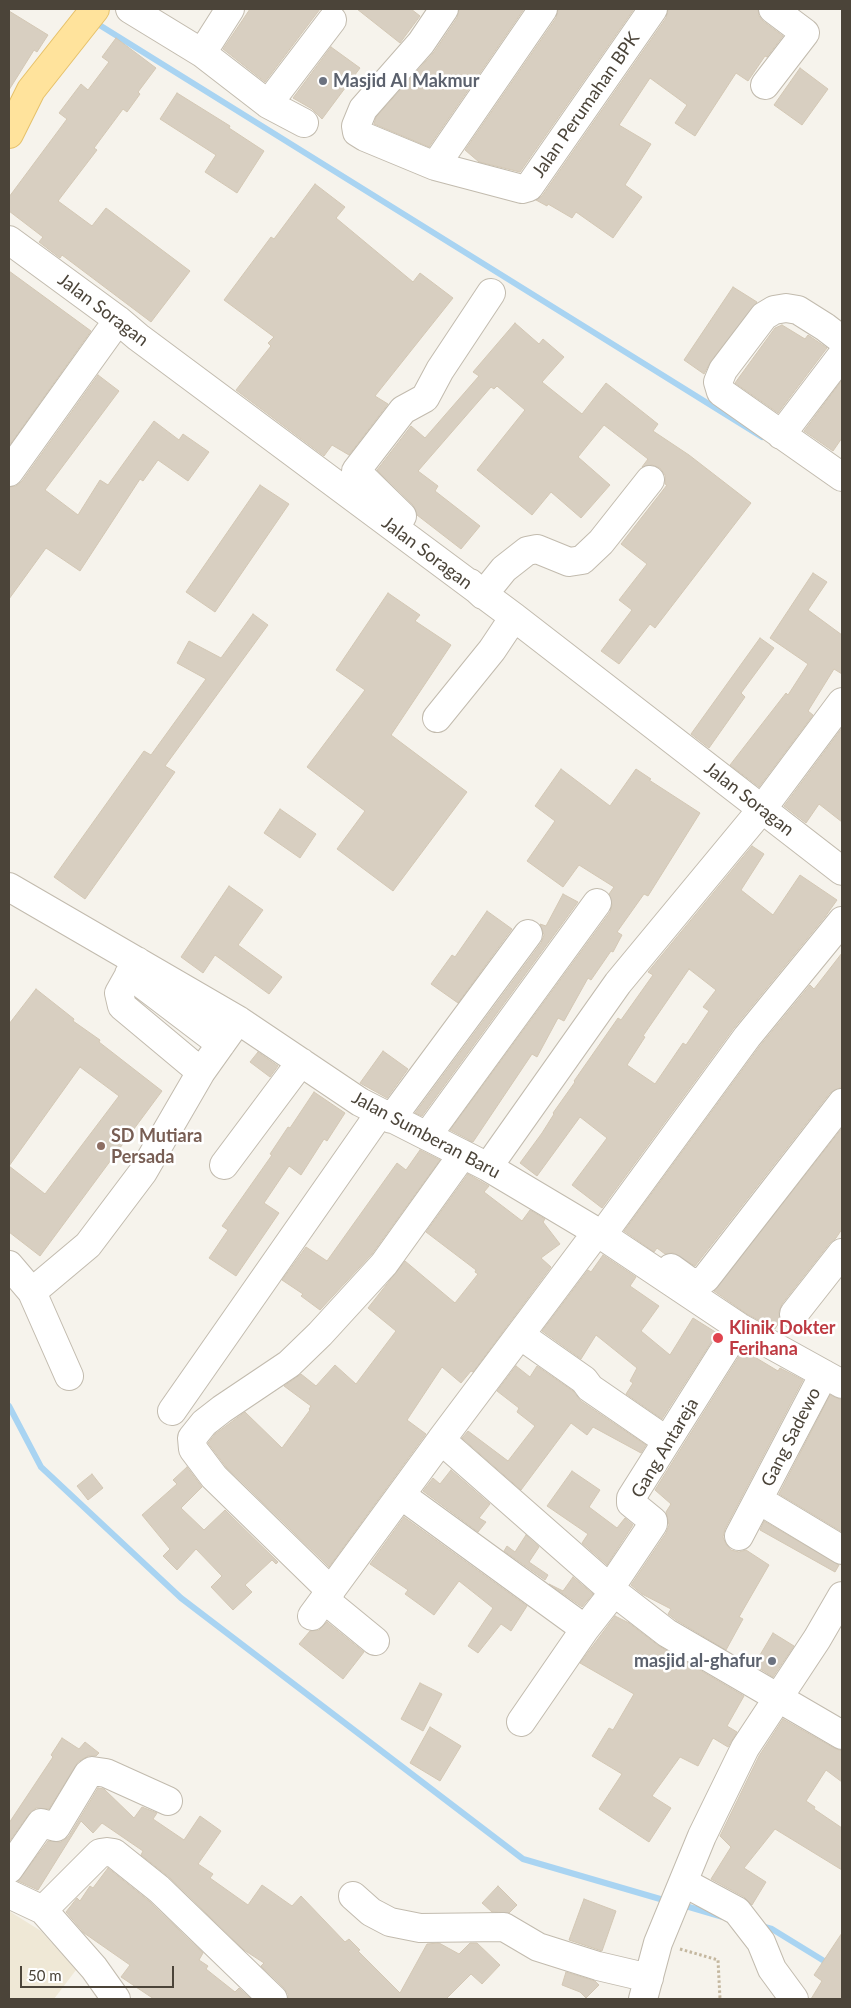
<!DOCTYPE html>
<html>
<head>
<meta charset="utf-8">
<style>
	body { margin:0 }
	#map { position:relative; width:851px; height:2008px; overflow:hidden; background:#f6f3ec; font-family:Lato,sans-serif }
	canvas { display:block }
	.frame { position:absolute; inset:0; border:10px solid #4b4439; pointer-events:none }
	.scale { position:absolute; left:20px; top:1966px; width:154px; height:22px; box-sizing:border-box; border:2px solid #4b4439; border-top:0; padding-left:6px; font-size:15px; line-height:18px; white-space:nowrap; color:#4b4439; -webkit-text-stroke:4px #fff; paint-order:stroke }
</style>
</head>
<body>
<div id="map">
<canvas width="851" height="2008"></canvas>
<div class="frame"></div>
<div class="scale">50 m</div>
</div>
<script>
const context = document.querySelector('canvas').getContext('2d');
context.lineJoin = 'round';
function paint(path, color) {
  context.fillStyle = color;
  context.fill(path, 'evenodd');
}
function shape(rows) {
  const path = new Path2D();
  for (const r of rows) {
    path.moveTo(r[0], r[1]);
    for (let i = 2; i < r.length; i += 2) path.lineTo(r[i], r[i + 1]);
  }
  return path;
}
function stroke(path, color, width, dash) {
  context.strokeStyle = color;
  context.lineWidth = width;
  context.lineCap = dash ? 'butt' : 'round';
  context.setLineDash(dash || []);
  context.stroke(path);
}
function drawText(font, color, halo, rows, align = 'center') {
  context.font = font + ' Lato,sans-serif';
  context.lineWidth = 5;
  context.setLineDash([]);
  context.textBaseline = 'middle';
  context.strokeStyle = halo;
  context.fillStyle = color;
  for (const [text, x, y, turn = 0] of rows) {
    context.save();
    context.translate(x, y);
    context.rotate((+turn || 0) * Math.PI / 180);
    context.textAlign = isNaN(turn) ? turn : align;
    if (halo) context.strokeText(text, 0, 0);
    context.fillText(text, 0, 0);
    context.restore();
  }
}
const education = shape([
	[9,1911,41,1931,76,1970,54,1999,9,1999]
]);
const stream = shape([
	[93,21,762,437],
	[9,1406,41,1467,181,1598,523,1859,667,1901],
	[679,1904,723,1917],
	[761,1926,772,1929,842,1972]
]);
const building = shape([
	[250,9,320,9,265,82,223,49,250,9],
	[357,9,411,9,420,16,400,43,357,9],
	[459,9,524,9,429,147,374,124,376,117,434,52,457,18,459,9],
	[558,9,634,9,520,172,479,162,465,150,556,18,558,9],
	[668,9,758,9,759,16,763,21,783,36,767,57,765,56,748,81,736,73,695,136,675,123,687,105,650,78,619,125,651,144,625,185,642,197,613,238,576,212,572,218,548,204,547,206,536,200,542,196,666,18,668,9],
	[9,11,48,35,37,52,34,50,9,90,9,11],
	[116,38,156,68,138,92,140,94,127,112,123,109,94,148,97,150,58,201,92,226,106,208,190,271,151,322,62,255,60,258,39,242,43,237,9,211,9,197,67,119,59,113,81,84,88,90,109,62,102,57,116,38],
	[331,47,360,68,322,119,312,109,293,98,331,47],
	[800,68,828,89,802,125,774,105,800,68],
	[177,93,230,126,229,128,264,151,237,193,205,172,216,155,160,119,177,93],
	[315,184,345,207,336,218,413,282,420,273,453,298,375,396,388,404,349,455,332,445,324,456,236,390,271,346,268,343,274,337,224,300,271,237,274,239,315,184],
	[9,271,91,331,9,446,9,271],
	[733,287,757,302,711,361,704,374,684,360,733,287],
	[515,323,539,344,543,339,564,357,542,382,582,414,606,383,658,424,653,431,689,455,751,503,655,628,650,624,619,664,601,651,632,610,619,600,647,564,621,544,667,485,665,484,665,475,660,468,652,465,642,467,648,459,604,425,578,457,610,485,581,518,551,492,532,515,477,470,525,410,497,386,494,389,491,387,418,471,438,486,435,491,480,526,461,549,417,515,413,505,377,470,411,426,425,438,479,376,473,372,515,323],
	[782,325,805,339,808,335,827,348,778,413,735,383,775,328,782,325],
	[98,375,119,391,45,490,78,515,100,480,108,485,154,421,179,440,183,434,209,452,188,481,158,460,143,481,140,479,80,571,46,548,9,599,9,487,16,486,22,481,98,375],
	[842,380,842,438,833,451,804,431,842,380],
	[260,485,289,504,215,612,186,592,260,485],
	[813,573,827,582,808,610,842,635,842,674,834,669,808,711,813,715,759,787,730,765,786,693,788,695,808,664,770,638,813,573],
	[388,593,420,615,415,621,451,645,391,735,467,792,393,891,337,849,365,811,307,767,365,690,336,670,388,593],
	[253,614,268,625,165,766,175,772,85,899,54,877,144,751,151,755,206,679,177,663,189,641,221,658,253,614],
	[760,638,774,648,741,693,745,697,709,748,691,734,760,638],
	[842,728,842,822,819,804,806,823,784,806,842,728],
	[561,769,610,806,636,769,651,779,649,780,700,813,648,896,644,894,617,932,622,935,613,952,611,951,591,980,588,978,564,1021,558,1018,537,1057,532,1054,473,1142,450,1130,610,912,612,905,609,894,614,887,579,865,563,887,527,861,555,821,535,806,561,769],
	[280,809,316,834,300,858,264,833,280,809],
	[752,846,764,854,741,890,773,915,800,875,837,900,825,917,734,1028,602,1208,572,1185,607,1138,580,1117,537,1176,520,1163,542,1133,554,1114,553,1113,575,1082,574,1081,618,1018,621,1020,653,975,648,972,752,846],
	[689,969,716,990,703,1007,709,1011,686,1045,683,1043,655,1084,627,1065,645,1037,643,1036,689,969],
	[229,886,263,910,238,945,282,977,269,994,215,955,203,973,181,957,229,886],
	[563,894,578,902,422,1116,415,1113,541,943,544,935,540,924,546,926,563,894],
	[487,911,512,929,458,1003,431,984,452,955,455,957,487,911],
	[842,953,842,1085,840,1088,830,1093,695,1266,673,1253,665,1254,657,1248,654,1252,624,1231,759,1047,810,985,814,989,842,953],
	[36,989,74,1019,73,1021,100,1040,99,1042,162,1091,40,1256,9,1232,9,1024,36,989],
	[80,1067,119,1096,45,1194,9,1166,80,1067],
	[383,1051,408,1069,387,1098,360,1083,383,1051],
	[258,1052,278,1066,270,1077,250,1062,258,1052],
	[314,1092,345,1113,327,1141,324,1139,301,1175,289,1166,264,1203,279,1213,236,1276,209,1258,228,1230,222,1226,272,1155,270,1154,288,1127,290,1128,314,1092],
	[842,1128,842,1229,836,1238,830,1243,782,1304,779,1312,780,1321,775,1329,747,1314,714,1291,842,1128],
	[420,1150,440,1160,372,1254,320,1310,301,1296,303,1294,282,1280,306,1247,327,1261,397,1163,406,1170,420,1150],
	[468,1174,489,1186,484,1192,522,1221,530,1210,545,1219,543,1222,560,1244,541,1258,551,1267,473,1372,471,1371,461,1383,442,1367,407,1420,426,1434,329,1567,226,1467,208,1443,215,1434,245,1412,282,1448,310,1410,309,1409,311,1406,284,1386,301,1374,316,1386,335,1365,356,1384,396,1331,368,1308,405,1261,455,1303,478,1274,475,1272,476,1270,426,1232,468,1174],
	[603,1255,636,1277,630,1286,659,1306,641,1331,670,1355,693,1318,717,1333,662,1419,626,1394,633,1383,630,1381,637,1368,596,1335,581,1359,542,1331,588,1270,591,1272,603,1255],
	[743,1350,778,1371,780,1368,803,1380,725,1529,723,1537,726,1544,731,1550,739,1552,746,1550,769,1565,739,1617,743,1619,726,1650,676,1620,668,1614,671,1609,642,1594,631,1585,666,1533,669,1525,666,1512,671,1504,655,1490,743,1350],
	[516,1366,530,1377,537,1366,573,1391,581,1401,646,1445,641,1453,593,1427,587,1435,571,1423,521,1490,462,1438,468,1431,508,1461,535,1426,517,1412,519,1408,497,1391,516,1366],
	[830,1395,842,1400,842,1532,779,1494,830,1395],
	[187,1467,202,1487,181,1508,204,1530,225,1510,278,1562,276,1564,272,1560,245,1585,252,1592,233,1610,211,1587,222,1576,196,1549,177,1570,163,1556,170,1549,142,1515,177,1484,173,1480,187,1467],
	[451,1470,490,1504,479,1518,486,1522,478,1532,423,1491,433,1478,440,1484,451,1470],
	[572,1471,600,1490,589,1507,617,1528,625,1518,633,1525,607,1565,582,1543,588,1534,547,1506,572,1471],
	[92,1474,103,1488,88,1500,77,1486,92,1474],
	[404,1517,527,1606,511,1631,501,1624,478,1653,468,1646,493,1608,459,1581,434,1615,405,1594,408,1590,370,1564,404,1517],
	[764,1521,839,1565,835,1572,760,1530,764,1521],
	[526,1535,539,1547,529,1562,548,1575,545,1580,504,1551,507,1546,515,1552,526,1535],
	[573,1577,593,1594,582,1607,549,1584,563,1591,573,1577],
	[615,1616,629,1623,659,1646,744,1696,727,1726,737,1732,728,1747,713,1738,698,1766,680,1757,652,1796,671,1808,649,1842,599,1809,622,1774,592,1756,609,1728,613,1730,634,1694,580,1663,615,1616],
	[327,1622,364,1652,343,1679,299,1644,310,1631,319,1630,327,1622],
	[773,1633,794,1646,773,1677,754,1665,773,1633],
	[420,1683,442,1694,423,1731,401,1719,420,1683],
	[783,1719,834,1748,842,1751,842,1782,826,1770,806,1801,815,1807,814,1809,842,1828,842,1870,775,1829,744,1868,766,1882,752,1905,744,1897,711,1879,731,1847,720,1836,759,1756,783,1719],
	[430,1727,461,1746,440,1781,410,1763,430,1727],
	[62,1738,79,1749,85,1742,99,1753,96,1756,88,1756,78,1762,49,1809,36,1808,29,1814,9,1842,9,1823,53,1757,51,1755,62,1738],
	[98,1788,104,1789,134,1818,142,1807,157,1813,153,1819,184,1840,200,1816,221,1831,198,1864,213,1874,210,1878,248,1905,262,1885,292,1906,301,1896,345,1942,349,1939,360,1950,358,1951,400,1993,427,1944,439,1943,459,1954,470,1943,477,1943,500,1965,482,1984,471,1974,446,1999,288,1999,288,1994,284,1988,261,1966,264,1963,244,1950,170,1878,141,1855,143,1851,102,1823,93,1833,81,1821,38,1890,18,1881,48,1841,61,1842,69,1836,98,1788],
	[108,1868,149,1901,203,1953,199,1960,208,1966,206,1969,235,1992,239,1988,251,1999,154,1999,121,1977,130,1965,84,1933,66,1912,77,1898,80,1901,90,1886,93,1888,108,1868],
	[498,1886,517,1905,509,1913,492,1912,482,1903,498,1886],
	[584,1899,616,1911,602,1951,569,1940,584,1899],
	[842,1933,842,1999,811,1999,822,1981,814,1975,842,1933],
	[566,1972,595,1981,599,1985,586,1998,580,1992,562,1985,566,1972]
]);
const path = shape([
	[680,1949,718,1960,720,1999]
]);
const minor = shape([
	[130,9,202,53,230,9],
	[444,9,421,43,363,109,356,126,357,132,365,137,435,166,522,189,529,187,653,9],
	[202,53,268,104,304,123],
	[765,85,805,33,773,9],
	[268,104,332,20],
	[435,166,543,9],
	[9,240,118,320,138,337,514,617,842,871],
	[842,340,825,327,798,310,786,308,774,310,764,316,723,370,718,382,721,392,842,477],
	[781,435,842,355],
	[9,472,118,320],
	[402,516,356,471,403,410,425,398,440,370,491,293],
	[470,583,483,595,504,569,527,551,537,549,569,562,582,560,601,542,650,480],
	[437,718,492,650,514,617],
	[9,887,238,1020,360,1102,488,1167,597,1232,739,1327,842,1384],
	[137,961,119,993,122,1006,201,1072],
	[129,974,221,1044],
	[391,1119,528,934],
	[427,1136,597,903],
	[224,1165,301,1062],
	[488,1167,618,983,762,809,842,702],
	[597,1232,441,1440,614,1592,667,1633,842,1735],
	[602,1235,747,1037,842,921],
	[9,1265,32,1292,69,1376],
	[671,1268,689,1281,699,1283,706,1278,842,1103],
	[32,1292,88,1245,143,1172,201,1072,238,1020],
	[794,1314,842,1253],
	[520,1335,584,1380,590,1388,667,1441],
	[172,1411,380,1113],
	[401,1495,585,1629],
	[759,1500,842,1550],
	[739,1536,824,1374],
	[610,1588,653,1524,653,1521,631,1503,631,1498,739,1327],
	[331,1591,214,1477,193,1449,192,1438,204,1423,222,1409,289,1364,320,1334,384,1264,463,1154],
	[325,1600,375,1641],
	[312,1616,441,1440],
	[521,1722,585,1629,614,1592],
	[9,1869,41,1823,56,1827,88,1774,92,1771,106,1773,168,1801],
	[683,1882,737,1911,761,1942,772,1969,794,1999],
	[9,1894,43,1910,94,1968,116,1999],
	[353,1896,371,1912,390,1922,420,1928,504,1927,538,1947,598,1966,649,1978],
	[43,1910,100,1853,107,1852,114,1853,159,1889,273,1999],
	[643,1999,658,1943,702,1836,745,1748,817,1639,842,1596]
]);
const major = shape([
	[9,134,31,90,95,9]
]);
const markers = [
	[323,81,5,"#6b7280"],
	[101,1146,5,"#8d6e63"],
	[718,1338,6,"#e0444e"],
	[772,1661,5,"#6b7280"]
];
const worshipNames = [
	["Masjid Al Makmur",333,81],
	["masjid al-ghafur",762,1661,"right"]
];
const streetNames = [
	["Jalan Perumahan BPK",586,105,-55],
	["Jalan Soragan",103,310,37],
	["Jalan Soragan",427,553,37],
	["Jalan Soragan",749,799,38],
	["Jalan Sumberan Baru",426,1135,28],
	["Gang Sadewo",791,1437,-63],
	["Gang Antareja",665,1448,-59]
];
const educationNames = [
	["SD Mutiara",111,1136],
	["Persada",111,1157]
];
const healthNames = [
	["Klinik Dokter",729,1328],
	["Ferihana",729,1349]
];
paint(education, '#efe8d6');
stroke(stream, '#a9d4f2', 6);
paint(building, '#d8cfc1');
stroke(building, '#d3c7b4', 1);
stroke(minor, '#c2bbae', 30);
stroke(major, '#e6c16a', 30);
stroke(path, '#c4b79f', 3, [2.5, 2.5]);
stroke(minor, '#fff', 28);
stroke(major, '#ffe39c', 28);
for (const [x, y, r, color] of markers) {
  const dot = new Path2D();
  dot.arc(x, y, r, 0, 2 * Math.PI);
  context.fillStyle = color;
  context.fill(dot);
  stroke(dot, '#fff', 2);
}
drawText('bold 18px', '#5b616d', '#fff', worshipNames, 'left');
drawText('18px', '#4b4439', '#fff', streetNames);
drawText('bold 18px', '#785e54', '#fff', educationNames, 'left');
drawText('bold 18px', '#be3a42', '#fff', healthNames, 'left');
</script>
</body>
</html>
